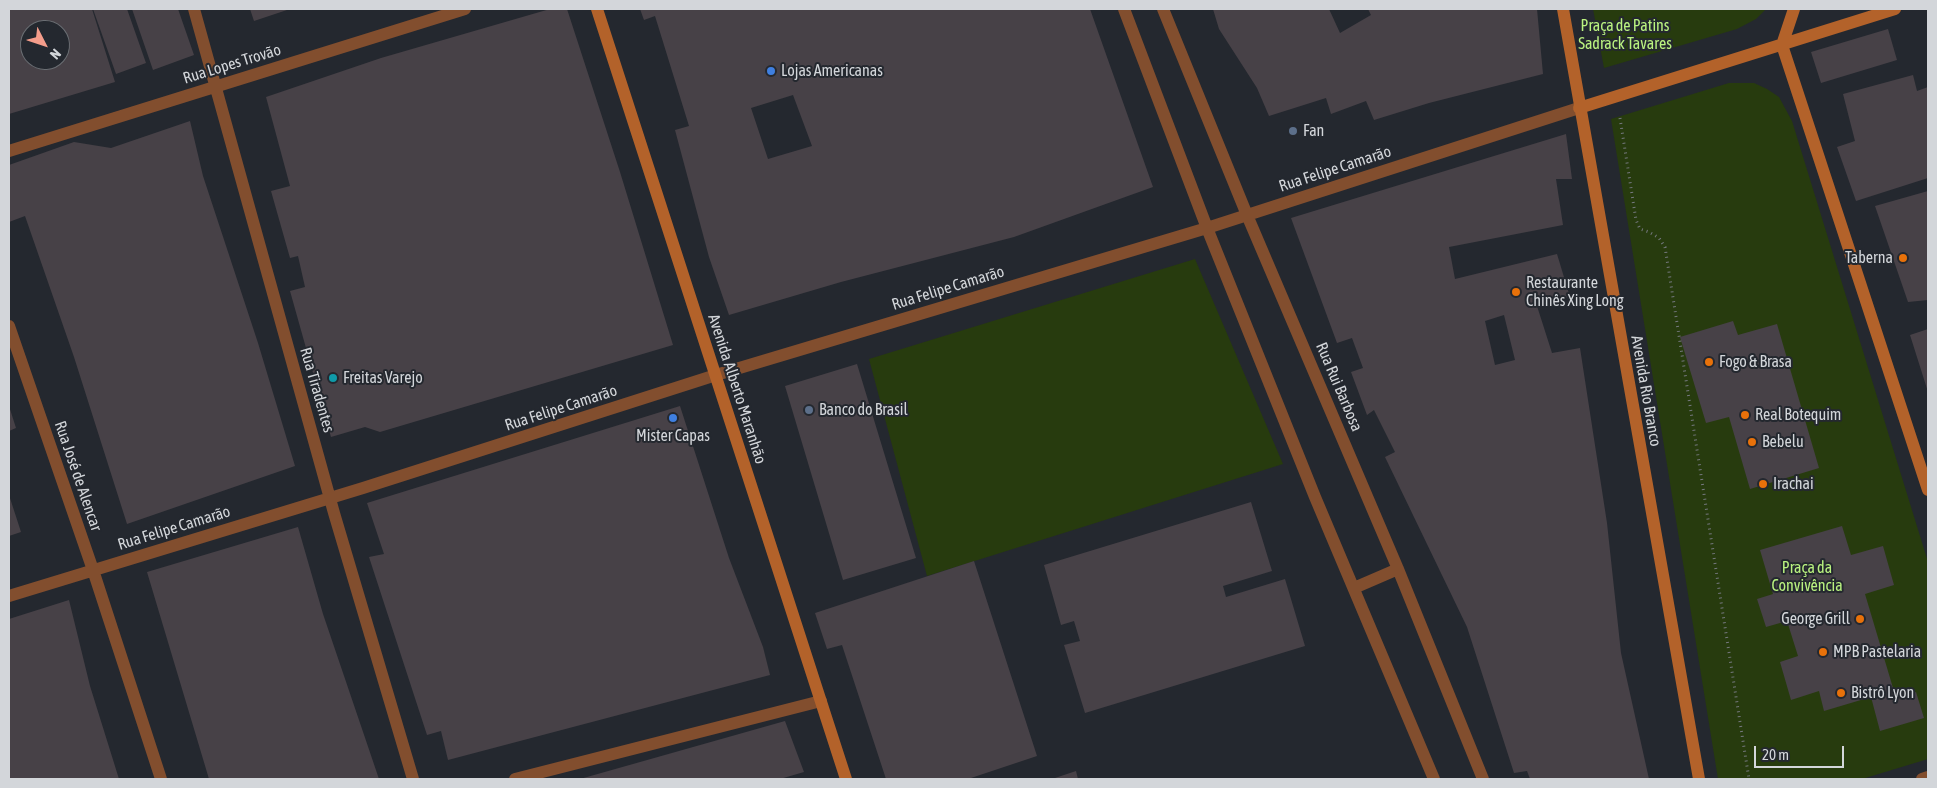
<!DOCTYPE html>
<html>
<head>
<meta charset="utf-8">
<style>
	body { margin:0 }
	#map { position:relative; width:1937px; height:788px; overflow:hidden; background:#24282f; font-family:"Asap Condensed",sans-serif }
	canvas { display:block }
	.frame { position:absolute; inset:0; border:10px solid #d3d6da; pointer-events:none }
	.north { position:absolute; left:20px; top:20px; width:50px; height:50px; box-sizing:border-box; background:#24282f; border:1px solid #6a6e73; border-radius:50%; rotate:131deg; font-size:14px; font-weight:700; line-height:20px; text-align:center; color:#d3d6da }
	.north::after { content:''; display:block; margin:auto; width:18px; height:22px; background:#f49d8b; clip-path:polygon(50% 0,100% 100%,50% 72%,0 100%) }
	.scale { position:absolute; left:1754px; top:746px; width:90px; height:22px; box-sizing:border-box; border:2px solid #d3d6da; border-top:0; padding-left:6px; font-size:15px; line-height:18px; white-space:nowrap; color:#d3d6da; -webkit-text-stroke:4px #24282f; paint-order:stroke }
</style>
</head>
<body>
<div id="map">
<canvas width="1937" height="788"></canvas>
<div class="frame"></div>
<div class="north">N</div>
<div class="scale">20 m</div>
</div>
<script>
const context = document.querySelector('canvas').getContext('2d');
context.lineJoin = 'round';
function paint(path, color) {
  context.fillStyle = color;
  context.fill(path, 'evenodd');
}
function shape(rows) {
  const path = new Path2D();
  for (const r of rows) {
    path.moveTo(r[0], r[1]);
    for (let i = 2; i < r.length; i += 2) path.lineTo(r[i], r[i + 1]);
  }
  return path;
}
function stroke(path, color, width, dash) {
  context.strokeStyle = color;
  context.lineWidth = width;
  context.lineCap = dash ? 'butt' : 'round';
  context.setLineDash(dash || []);
  context.stroke(path);
}
function drawText(font, color, halo, rows, align = 'center') {
  context.font = font + ' "Asap Condensed",sans-serif';
  context.lineWidth = 4;
  context.setLineDash([]);
  context.textBaseline = 'middle';
  context.strokeStyle = halo;
  context.fillStyle = color;
  for (const [text, x, y, turn = 0] of rows) {
    context.save();
    context.translate(x, y);
    context.rotate((+turn || 0) * Math.PI / 180);
    context.textAlign = isNaN(turn) ? turn : align;
    if (halo) context.strokeText(text, 0, 0);
    context.fillText(text, 0, 0);
    context.restore();
  }
}
const green = shape([
	[1593,9,1766,9,1756,19,1737,29,1604,68],
	[1729,83,1754,83,1767,89,1779,97,1792,121,1928,562,1928,759,1862,779,1718,779,1611,119],
	[1195,259,1283,464,927,576,869,359]
]);
const building = shape([
	[9,9,92,9,115,82,9,114],
	[30,30,60,30,60,60,30,60],
	[93,9,127,9,146,63,116,74],
	[132,9,178,9,194,55,153,70],
	[250,9,290,9,254,21],
	[550,9,567,9,620,172,673,345,380,432,365,427,331,437,290,291,305,287,298,256,290,258,271,191,290,186,266,97,381,58],
	[640,9,1090,9,1153,187,1014,237,841,282,729,315,709,257,675,130,689,126,655,16,644,20],
	[793,95,812,146,768,159,751,108],
	[1213,9,1329,9,1340,33,1371,15,1368,9,1537,9,1543,74,1429,103,1374,120,1366,101,1331,114,1326,98,1269,116,1257,88,1219,29],
	[1888,29,1897,60,1821,83,1811,52],
	[1913,75,1917,91,1928,87,1928,178,1856,201,1837,147,1855,141,1843,94],
	[190,121,203,176,258,343,295,466,127,524,74,357,25,216,9,222,9,165,74,142,111,148],
	[1566,134,1572,179,1556,179,1563,225,1449,247,1455,279,1557,254,1570,297,1537,306,1552,353,1580,348,1607,523,1621,653,1649,779,1530,779,1527,771,1514,773,1467,627,1385,457,1395,452,1374,410,1367,415,1351,372,1363,368,1352,338,1337,343,1291,218],
	[1504,315,1515,360,1495,365,1485,321],
	[1928,191,1928,300,1908,302,1875,206],
	[1733,321,1738,335,1777,324,1819,468,1750,489,1729,417,1706,423,1680,337],
	[1928,329,1928,392,1910,335],
	[857,364,916,558,843,580,785,386],
	[9,406,16,428,9,431],
	[680,406,729,558,763,647,770,675,448,760,441,731,427,735,369,557,384,554,367,503],
	[9,495,21,532,9,536],
	[1251,502,1272,571,1223,586,1226,597,1285,579,1305,646,1085,713,1064,645,1080,641,1074,621,1061,625,1044,565],
	[1842,526,1851,555,1883,546,1894,585,1865,594,1896,698,1916,692,1924,718,1880,731,1871,697,1824,711,1819,691,1791,700,1780,662,1798,656,1787,621,1766,627,1757,599,1773,594,1760,550],
	[298,527,323,614,379,779,209,779,147,572],
	[974,561,1037,756,968,779,886,779,842,645,827,649,815,613],
	[69,600,90,686,119,779,9,779,9,619],
	[785,721,804,772,780,779,580,779],
	[1076,771,1078,779,1052,779]
]);
const path = shape([
	[1620,118,1636,220,1640,229,1649,232,1659,238,1665,247,1749,779]
]);
const lane = shape([
	[515,779,821,701]
]);
const street = shape([
	[194,9,334,513,413,779],
	[1124,9,1207,228,1315,497,1434,779],
	[1163,9,1247,215,1398,569,1483,779],
	[9,151,465,9],
	[9,326,93,570,161,779],
	[1354,588,1398,569],
	[9,596,363,488,716,375,1207,228,1579,108],
	[1922,779,1928,777]
]);
const secondary = shape([
	[597,9,846,779],
	[1563,9,1699,779],
	[1794,9,1782,45,1928,490],
	[1579,108,1895,9]
]);
const markers = [
	[771,71,5,"#3f7fe0"],
	[1293,131,5,"#5c6f8a"],
	[1903,258,5,"#e8710a"],
	[1516,292,5,"#e8710a"],
	[1709,362,5,"#e8710a"],
	[333,378,5,"#0f9aa8"],
	[809,410,5,"#5c6f8a"],
	[1745,415,5,"#e8710a"],
	[673,418,5,"#3f7fe0"],
	[1752,442,5,"#e8710a"],
	[1763,484,5,"#e8710a"],
	[1860,619,5,"#e8710a"],
	[1823,652,5,"#e8710a"],
	[1841,693,5,"#e8710a"]
];
const parkNames = [
	["Praça de Patins",1625,26],
	["Sadrack Tavares",1625,44],
	["Praça da",1807,568],
	["Convivência",1807,586]
];
const streetNames = [
	["Rua Lopes Trovão",232,64,-17],
	["Rua Felipe Camarão",1335,169,-18],
	["Rua Felipe Camarão",948,288,-17],
	["Rua Rui Barbosa",1339,387,67],
	["Avenida Alberto Maranhão",737,389,72],
	["Rua Tiradentes",317,390,74],
	["Avenida Rio Branco",1646,391,80],
	["Rua Felipe Camarão",561,408,-18],
	["Rua José de Alencar",78,476,71],
	["Rua Felipe Camarão",174,528,-17]
];
const poiNames = [
	["Lojas Americanas",781,71],
	["Fan",1303,131],
	["Taberna",1893,258,"right"],
	["Restaurante",1526,283],
	["Chinês Xing Long",1526,301],
	["Fogo & Brasa",1719,362],
	["Freitas Varejo",343,378],
	["Banco do Brasil",819,410],
	["Real Botequim",1755,415],
	["Mister Capas",673,436,"center"],
	["Bebelu",1762,442],
	["Irachai",1773,484],
	["George Grill",1850,619,"right"],
	["MPB Pastelaria",1833,652],
	["Bistrô Lyon",1851,693]
];
paint(green, '#273b0e');
paint(building, '#474147');
stroke(path, '#75787e', 3, [1, 4]);
stroke(lane, '#824e2e', 12);
stroke(street, '#824e2e', 12);
stroke(secondary, '#b3622a', 12);
for (const [x, y, r, color] of markers) {
  const dot = new Path2D();
  dot.arc(x, y, r, 0, 2 * Math.PI);
  context.fillStyle = color;
  context.fill(dot);
  stroke(dot, '#24282f', 2);
}
drawText('16px', '#baf280', '#24282f', parkNames);
drawText('16px', '#d3d6da', '#24282f', streetNames);
drawText('16px', '#d3d6da', '#24282f', poiNames, 'left');
</script>
</body>
</html>
